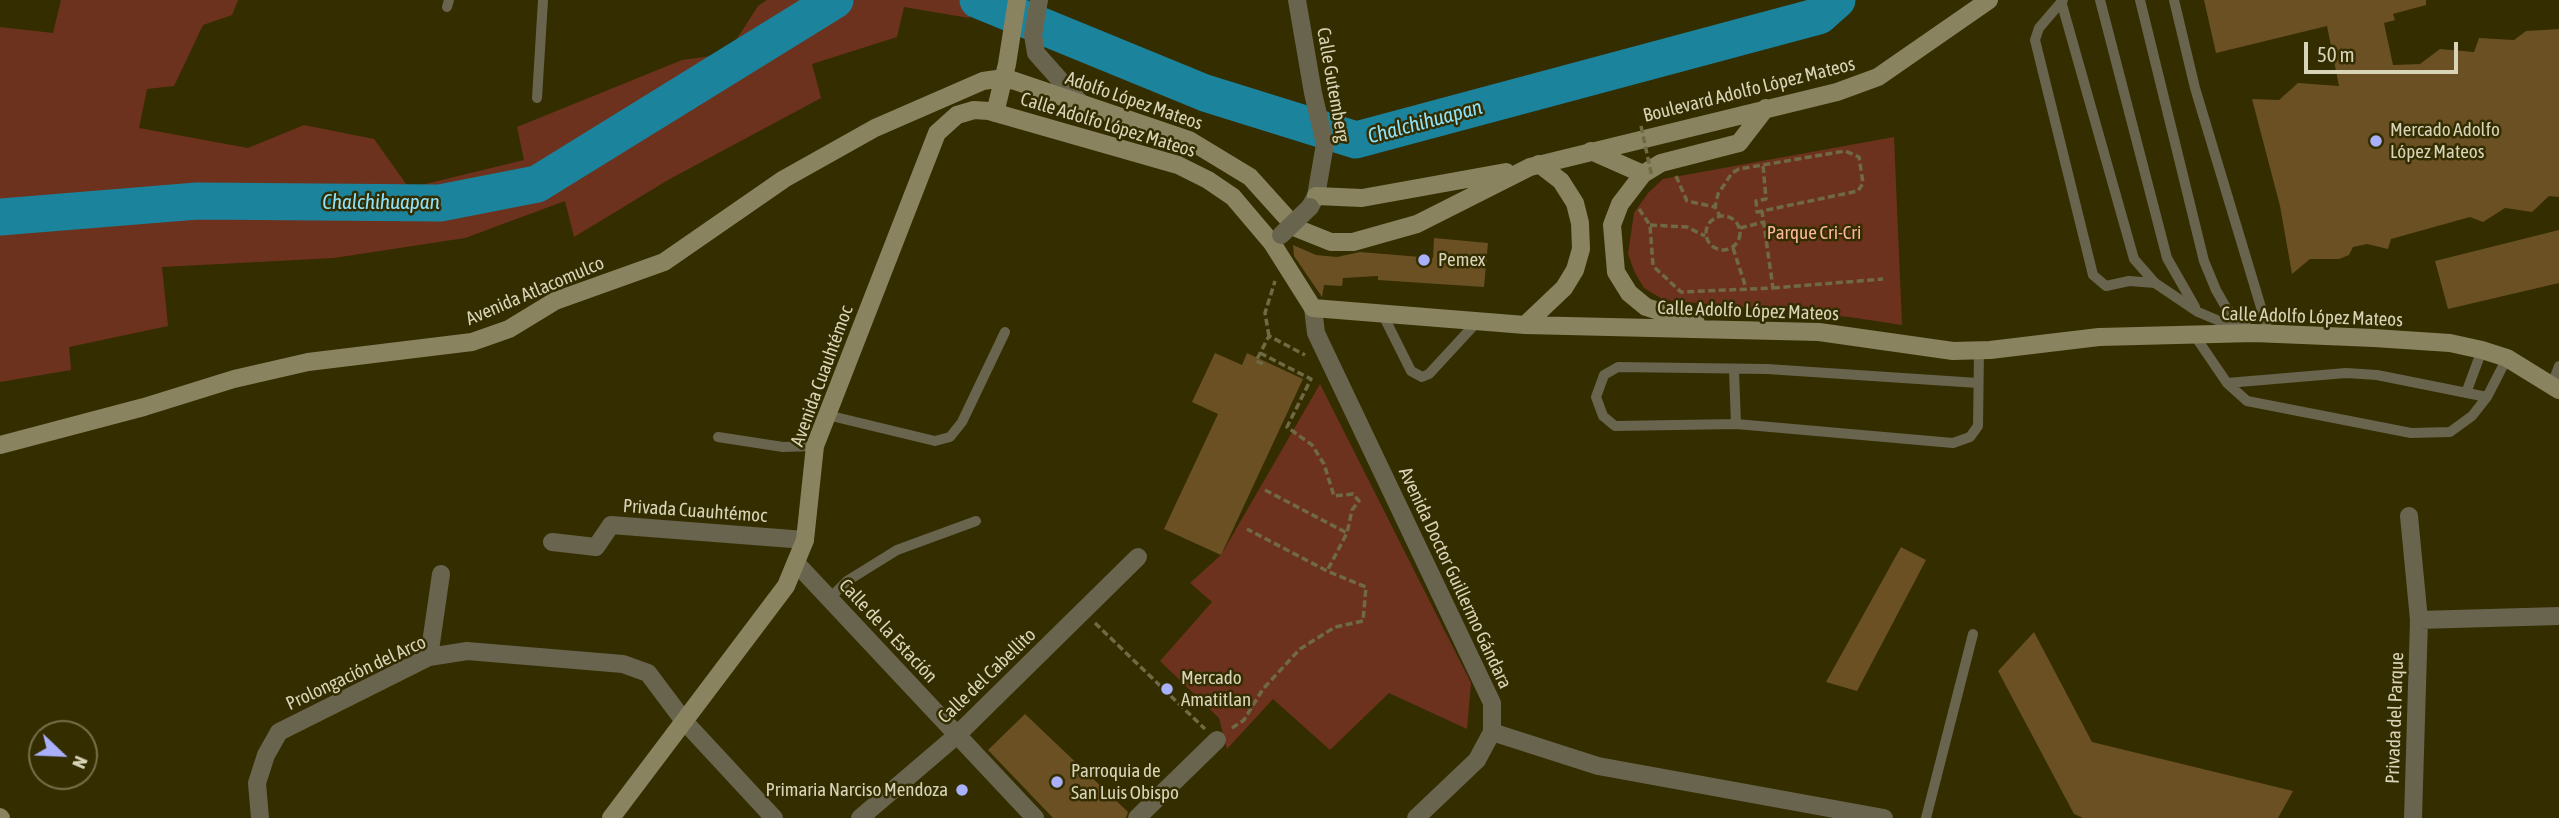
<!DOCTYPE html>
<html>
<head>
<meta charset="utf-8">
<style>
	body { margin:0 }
	#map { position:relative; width:2559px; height:818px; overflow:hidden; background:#342d00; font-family:"Asap Condensed",sans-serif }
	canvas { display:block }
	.north { position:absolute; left:28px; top:720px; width:70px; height:70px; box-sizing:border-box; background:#342d00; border:2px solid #76704a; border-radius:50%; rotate:113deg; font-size:19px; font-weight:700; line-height:28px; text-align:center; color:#d8d4b8 }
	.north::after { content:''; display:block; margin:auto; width:24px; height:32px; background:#a9b0fc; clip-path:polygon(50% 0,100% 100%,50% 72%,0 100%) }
	.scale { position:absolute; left:2304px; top:42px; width:154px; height:32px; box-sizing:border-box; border:4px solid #d8d4b8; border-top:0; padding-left:9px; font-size:21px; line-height:24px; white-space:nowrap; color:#d8d4b8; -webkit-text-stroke:5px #342d00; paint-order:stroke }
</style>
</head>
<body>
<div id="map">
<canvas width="2559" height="818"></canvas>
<div class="north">N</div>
<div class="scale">50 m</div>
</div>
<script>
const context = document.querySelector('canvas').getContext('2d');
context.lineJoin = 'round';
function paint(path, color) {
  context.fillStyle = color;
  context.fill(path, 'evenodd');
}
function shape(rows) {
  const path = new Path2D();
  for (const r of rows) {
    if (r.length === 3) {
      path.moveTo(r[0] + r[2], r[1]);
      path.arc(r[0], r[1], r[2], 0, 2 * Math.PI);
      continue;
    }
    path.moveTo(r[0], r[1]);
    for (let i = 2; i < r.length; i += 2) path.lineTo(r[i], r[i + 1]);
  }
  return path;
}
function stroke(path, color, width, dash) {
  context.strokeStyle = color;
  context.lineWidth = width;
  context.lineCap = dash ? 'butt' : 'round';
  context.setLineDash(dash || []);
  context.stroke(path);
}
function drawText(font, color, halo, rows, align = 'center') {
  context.font = font + ' "Asap Condensed",sans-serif';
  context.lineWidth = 5;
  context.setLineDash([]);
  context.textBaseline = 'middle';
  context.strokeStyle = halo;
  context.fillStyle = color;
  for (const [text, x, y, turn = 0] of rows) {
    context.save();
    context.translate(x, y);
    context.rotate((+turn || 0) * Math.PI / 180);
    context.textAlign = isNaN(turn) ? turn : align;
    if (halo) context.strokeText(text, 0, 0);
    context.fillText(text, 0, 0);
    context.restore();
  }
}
const green = shape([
	[61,0,238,0,232,15,203,25,174,86,147,89,139,128,248,148,304,125,374,139,409,188,524,160,517,127,682,60,727,54,758,6,767,0,973,0,969,18,904,7,897,37,812,64,821,98,668,180,574,237,565,201,465,238,334,258,162,267,168,326,69,347,71,370,0,382,0,27,53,33],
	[1894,137,1902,325,1849,317,1664,300,1644,288,1635,273,1628,254,1634,213,1648,193,1663,179],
	[1320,384,1471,683,1467,729,1389,693,1330,750,1273,699,1227,749,1219,718,1160,661,1212,602,1190,583,1221,555]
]);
const river = shape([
	[978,0,1205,93,1356,140,1819,16,1837,0],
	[0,217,197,201,440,203,537,184,835,0]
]);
const building = shape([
	[2204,0,2426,0,2426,5,2393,14,2395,20,2384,23,2393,65,2420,64,2440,49,2474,52,2479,38,2514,40,2526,31,2559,29,2559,197,2549,196,2532,212,2505,208,2483,222,2470,217,2391,239,2388,249,2367,244,2353,247,2349,255,2339,259,2310,259,2292,274,2280,206,2252,99,2279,100,2298,83,2339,86,2327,26,2216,53],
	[2559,230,2559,283,2448,309,2435,261],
	[1434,238,1488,243,1484,287,1378,280,1378,276,1343,278,1342,286,1324,285,1322,297,1294,256,1293,245,1316,255,1337,257,1360,252,1433,258],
	[1215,353,1242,365,1247,353,1303,379,1221,555,1164,529,1218,414,1192,402],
	[1901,547,1926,560,1857,691,1826,682],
	[2034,632,2092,742,2293,791,2278,818,2083,818,2074,814,1998,671],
	[1025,714,1128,812,1126,818,1053,818,988,750]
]);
const path = shape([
	[1676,176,1687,201,1715,207],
	[1639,209,1650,225,1653,266,1681,292,1773,288,1762,211,1858,191,1863,183,1859,157,1845,151,1739,169,1732,173,1718,194,1715,207,1720,216],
	[1762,211,1757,212,1756,201,1766,199,1763,165],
	[1723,233,17],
	[1650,225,1687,227,1705,236],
	[1740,228,1764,222],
	[1733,248,1746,288],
	[1773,288,1883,279],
	[1269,336,1265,313,1275,281],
	[1260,353,1311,379,1287,427,1312,445,1324,464,1334,496,1353,494,1359,501,1352,510,1347,533],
	[1263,364,1256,361,1269,336,1305,355],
	[1265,490,1347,533,1327,571],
	[1095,623,1205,729],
	[1232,728,1244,720,1263,689,1300,649,1335,627,1363,621,1366,587,1327,571,1247,529]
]);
const service = shape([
	[2063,0,2039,28,2035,40,2093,275,2106,286,2129,281,2155,283,2198,312,2236,328],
	[2100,0,2167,258,2195,307],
	[2140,0,2204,261,2216,290,2227,309,2254,333],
	[2174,0,2195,88,2269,334],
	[2061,1,2134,259,2155,283],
	[447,7,449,0],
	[537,98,543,0],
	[1383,315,1411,371,1422,377,1429,374,1477,322],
	[2195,336,2227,383,2247,401,2411,433,2450,432,2472,416,2487,397,2507,358],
	[1734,370,1736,424],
	[1978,383,1767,369,1618,367,1604,375,1596,397,1603,416,1615,426,1736,424,1953,443,1970,437,1978,426,1979,350],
	[2227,383,2346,373,2377,375,2487,397],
	[2552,385,2559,366],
	[2466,393,2482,350],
	[827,415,935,441,950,437,962,422,1005,332],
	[718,437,783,447,815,446],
	[830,598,847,581,897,550,976,521],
	[1926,818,1973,634]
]);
const minor = shape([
	[1313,308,1316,333,1492,703,1492,732,1477,760,1416,818],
	[2409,516,2419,620,2413,818],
	[552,542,596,547,611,525,805,540],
	[796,563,1035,818],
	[2419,620,2559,616],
	[429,657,441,574],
	[1492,732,1598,766,1884,818],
	[260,818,257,783,266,755,279,732,429,657,467,651,623,664,648,673,684,721,774,818],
	[860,818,956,736,1138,557],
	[1137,818,1217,740]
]);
const tertiary = shape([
	[1039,0,1033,35,1036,53,1084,107],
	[1297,0,1313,93,1325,144,1316,196,1310,207]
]);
const secondary = shape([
	[995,113,1007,64,1017,0],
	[1591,151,1643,174],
	[1316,196,1362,198,1506,172],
	[1696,323,1646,307,1629,293,1616,272,1612,225,1620,204,1643,174,1661,163,1739,143,1766,108],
	[1525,325,1564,288,1575,270,1581,249,1580,223,1575,203,1561,181,1539,164],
	[0,445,144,407,234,379,308,362,472,342,509,329,555,301,664,262,784,179,875,128,983,81,1004,78,1015,81,1189,140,1250,177,1296,228,1331,242,1353,242,1417,224,1530,167,1837,92,1878,77,1989,0],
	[0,817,1,818],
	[611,818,786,586,805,540,815,446,937,133,957,115,974,110,989,111,1178,165,1208,180,1233,197,1272,243,1313,308,1525,325,1819,332,1953,351,1990,350,2099,337,2254,333,2374,338,2450,343,2482,350,2507,358,2559,390]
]);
const pathBridge = shape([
	[1641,126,1652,177]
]);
const tertiaryBridge = shape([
	[1281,235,1310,207]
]);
const markers = [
	[2376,141,7,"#a9b0fc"],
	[1424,260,7,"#a9b0fc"],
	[1167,689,7,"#a9b0fc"],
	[1057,782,7,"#a9b0fc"],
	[962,790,7,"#a9b0fc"]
];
const streetNames = [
	["Calle Gutemberg",1333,85,80],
	["Boulevard Adolfo López Mateos",1749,90,-14],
	["Adolfo López Mateos",1134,101,19],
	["Calle Adolfo López Mateos",1108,125,17],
	["Avenida Atlacomulco",535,291,-23],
	["Calle Adolfo López Mateos",1748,311,2],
	["Calle Adolfo López Mateos",2312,317,2],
	["Avenida Cuauhtémoc",822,376,-70],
	["Privada Cuauhtémoc",695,511,4],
	["Avenida Doctor Guillermo Gándara",1455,578,65],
	["Calle de la Estación",888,631,47],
	["Prolongación del Arco",356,673,-25],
	["Calle del Cabellito",987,676,-44],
	["Privada del Parque",2395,718,-88]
];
const poiNames = [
	["Mercado Adolfo",2390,130],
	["López Mateos",2390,152],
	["Pemex",1438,260],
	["Mercado",1181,678],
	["Amatitlan",1181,700],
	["Parroquia de",1071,771],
	["San Luis Obispo",1071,793],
	["Primaria Narciso Mendoza",948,790,"right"]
];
const parkNames = [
	["Parque Cri-Cri",1814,233]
];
const waterNames = [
	["Chalchihuapan",1425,122,-15],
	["Chalchihuapan",381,202]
];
paint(green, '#6d321e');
stroke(river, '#1c839d', 37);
paint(building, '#6a5022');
stroke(path, '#706a44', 3.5, [7, 3.5]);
stroke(service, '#68644e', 10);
stroke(minor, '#68644e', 18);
stroke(tertiary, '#68644e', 18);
stroke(secondary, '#89835f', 18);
stroke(pathBridge, '#706a44', 3.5, [7, 3.5]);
stroke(tertiaryBridge, '#68644e', 18);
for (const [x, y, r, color] of markers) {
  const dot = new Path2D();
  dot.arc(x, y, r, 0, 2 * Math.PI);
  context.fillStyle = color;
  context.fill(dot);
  stroke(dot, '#342d00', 2.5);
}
drawText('19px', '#d8d4b8', '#342d00', streetNames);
drawText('19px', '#d8d4b8', '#342d00', poiNames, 'left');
drawText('19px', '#fcb59d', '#342d00', parkNames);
drawText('italic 21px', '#8de2fc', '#342d00', waterNames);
</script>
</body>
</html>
